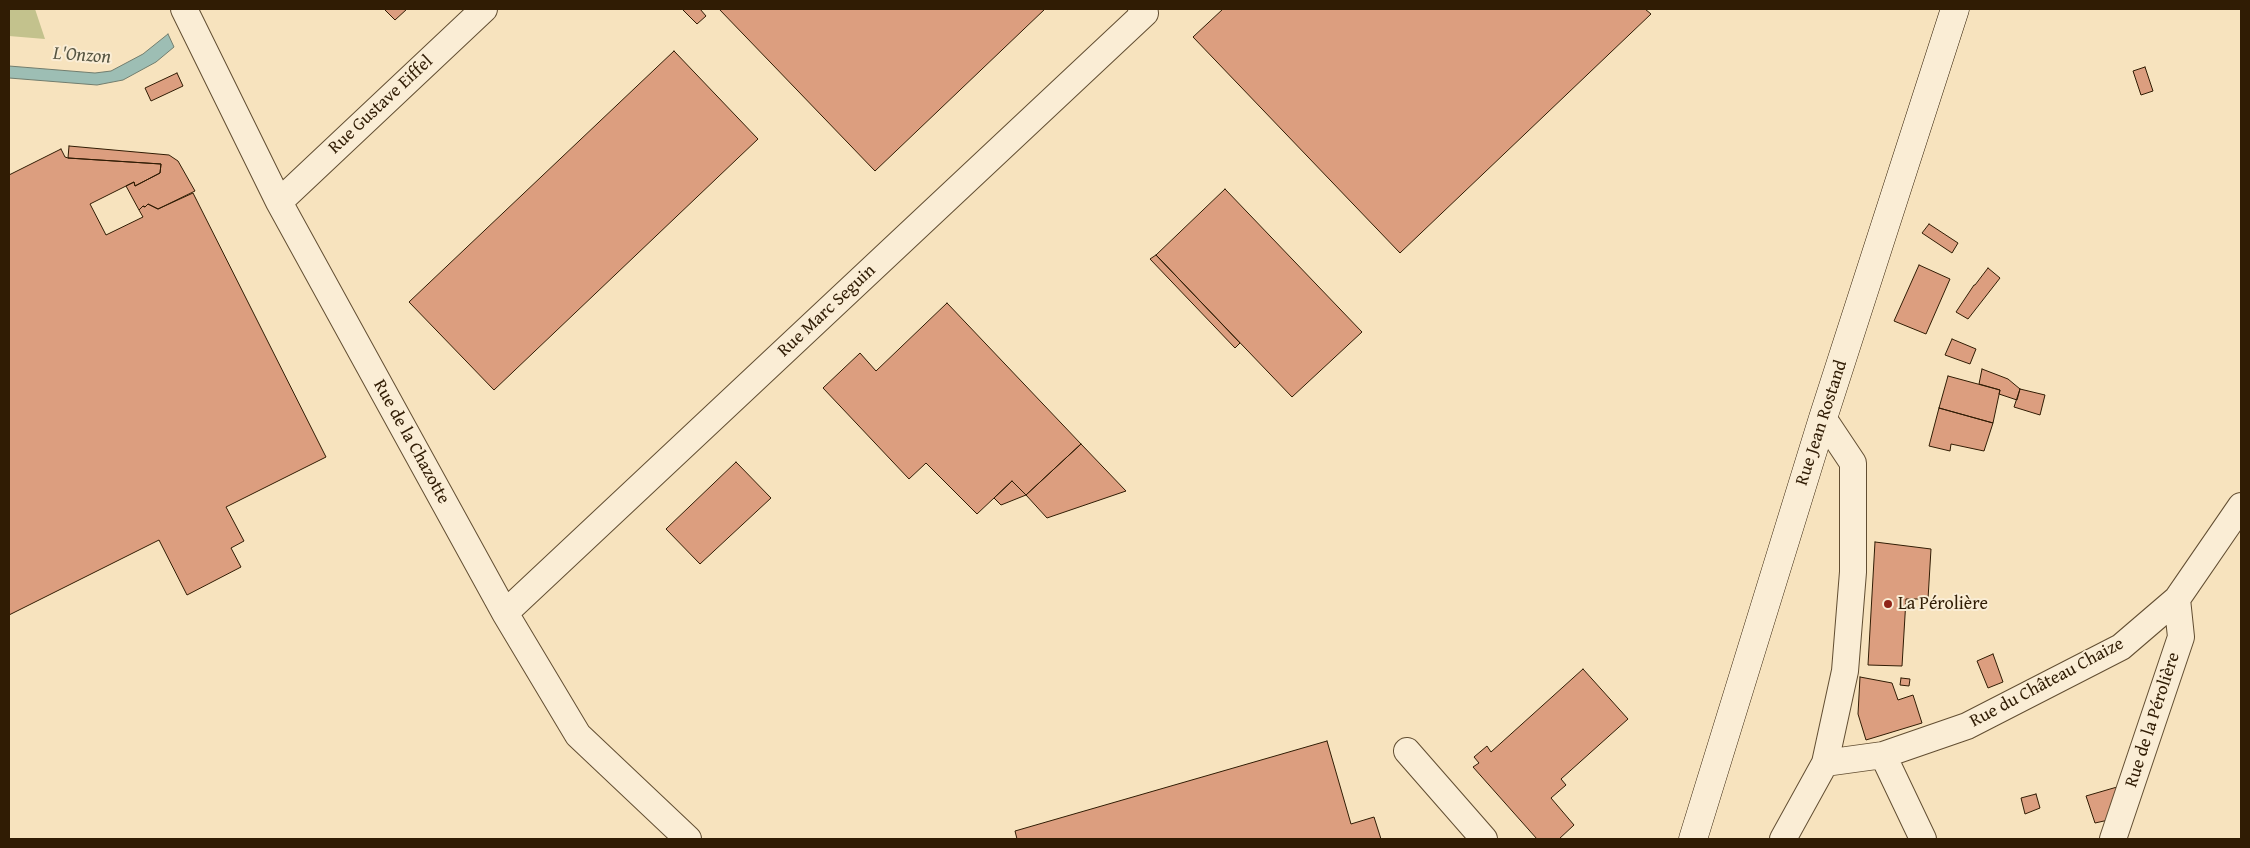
<!DOCTYPE html>
<html>
<head>
<meta charset="utf-8">
<style>
	body { margin:0 }
	#map { position:relative; width:2250px; height:848px; overflow:hidden; background:#f7e3be; font-family:"Gentium Book Plus",serif }
	canvas { display:block }
	.frame { position:absolute; inset:0; border:10px solid #301c04; pointer-events:none }
</style>
</head>
<body>
<div id="map">
<canvas width="2250" height="848"></canvas>
<div class="frame"></div>
</div>
<script>
const context = document.querySelector('canvas').getContext('2d');
context.lineJoin = 'round';
function paint(path, color) {
  context.fillStyle = color;
  context.fill(path, 'evenodd');
}
function shape(rows) {
  const path = new Path2D();
  for (const r of rows) {
    path.moveTo(r[0], r[1]);
    for (let i = 2; i < r.length; i += 2) path.lineTo(r[i], r[i + 1]);
  }
  return path;
}
function stroke(path, color, width, dash) {
  context.strokeStyle = color;
  context.lineWidth = width;
  context.lineCap = dash ? 'butt' : 'round';
  context.setLineDash(dash || []);
  context.stroke(path);
}
function drawText(font, color, halo, rows, align = 'center') {
  context.font = font + ' "Gentium Book Plus",serif';
  context.lineWidth = 4;
  context.setLineDash([]);
  context.textBaseline = 'middle';
  context.strokeStyle = halo;
  context.fillStyle = color;
  for (const [text, x, y, turn = 0] of rows) {
    context.save();
    context.translate(x, y);
    context.rotate((+turn || 0) * Math.PI / 180);
    context.textAlign = isNaN(turn) ? turn : align;
    if (halo) context.strokeText(text, 0, 0);
    context.fillText(text, 0, 0);
    context.restore();
  }
}
const green = shape([
	[9,9,35,9,45,39,9,36]
]);
const water = shape([
	[168,34,174,47,156,62,123,80,97,85,9,78,9,66,95,73,111,71,143,54,168,34]
]);
const building = shape([
	[384,9,407,9,395,20,384,9],
	[682,9,700,9,706,16,697,24,682,9],
	[719,9,1045,9,875,171,719,9],
	[1223,9,1645,9,1651,14,1400,253,1193,37,1223,9],
	[674,51,758,139,494,390,409,302,674,51],
	[2145,67,2153,91,2141,95,2133,71,2145,67],
	[177,73,183,86,151,101,145,88,177,73],
	[69,146,169,155,178,161,195,191,158,209,148,204,145,207,143,206,139,210,126,186,134,182,135,186,160,173,161,164,68,158,69,146],
	[61,149,65,157,68,158,161,164,160,173,135,186,134,182,90,204,106,235,143,217,139,210,143,206,145,207,148,204,158,209,193,193,326,457,226,507,244,541,231,548,241,567,187,595,159,540,9,615,9,175,61,149],
	[1225,189,1362,332,1292,397,1156,255,1225,189],
	[1929,224,1958,243,1952,253,1922,233,1929,224],
	[1156,255,1240,343,1235,348,1150,259,1156,255],
	[1919,265,1950,279,1926,334,1894,321,1919,265],
	[1988,268,2000,278,1968,319,1956,312,1974,285,1975,285,1988,268],
	[947,303,1081,444,1026,495,1012,481,977,514,926,463,909,479,823,388,860,353,876,371,947,303],
	[1952,339,1976,349,1970,364,1945,355,1952,339],
	[1982,369,2008,379,2020,389,2017,400,1999,394,2000,390,1979,384,1982,369],
	[1948,376,2000,390,1993,423,1939,408,1948,376],
	[2020,389,2045,395,2040,415,2014,407,2020,389],
	[1939,408,1993,423,1984,451,1951,444,1950,451,1929,446,1939,408],
	[1081,444,1126,491,1047,518,1026,495,1081,444],
	[736,462,771,498,700,564,666,529,736,462],
	[1012,481,1026,495,1001,505,994,498,1012,481],
	[1875,542,1931,549,1928,599,1906,599,1902,666,1868,665,1875,542],
	[1993,654,2003,682,1988,688,1977,661,1993,654],
	[1583,669,1628,719,1561,779,1566,785,1551,798,1574,825,1559,839,1537,839,1473,767,1479,763,1474,757,1487,746,1491,752,1583,669],
	[1860,677,1892,683,1898,700,1913,695,1922,723,1866,740,1858,714,1860,677],
	[1901,678,1910,679,1909,686,1900,685,1901,678],
	[1327,741,1351,824,1374,817,1381,839,1017,839,1015,831,1327,741],
	[2124,785,2113,819,2095,823,2086,796,2124,785],
	[2036,794,2040,808,2025,814,2021,798,2036,794]
]);
const minor = shape([
	[184,9,279,202,505,613,578,735,688,839],
	[279,202,484,9],
	[505,613,1145,13,1141,9],
	[1407,751,1484,839],
	[1883,755,1923,839],
	[1825,763,1883,755,1967,726,2121,647,2177,599,2241,506],
	[1783,839,1825,763,1845,671,1853,572,1853,463,1823,418],
	[2113,839,2181,637,2177,599]
]);
const secondary = shape([
	[1693,839,1823,418,1955,9]
]);
const markers = [
	[1888,604,5,"#8f2418"]
];
const streetNames = [
	["Rue Gustave Eiffel",381,105,-43],
	["Rue Marc Seguin",827,311,-43],
	["Rue Jean Rostand",1822,423,-72],
	["Rue de la Chazotte",411,442,61],
	["Rue du Château Chaize",2047,683,-28],
	["Rue de la Pérolière",2153,720,-72]
];
const poiNames = [
	["La Pérolière",1898,604]
];
const waterNames = [
	["L'Onzon",82,56,4]
];
paint(green, '#c3c28d');
paint(water, '#9dbeb4');
stroke(water, '#717d6e', 1);
paint(building, '#dc9e7f');
stroke(building, '#301c04', 1);
stroke(minor, '#624e32', 28);
stroke(secondary, '#301c04', 29);
stroke(minor, '#faedd5', 26);
stroke(secondary, '#faedd5', 28);
for (const [x, y, r, color] of markers) {
  const dot = new Path2D();
  dot.arc(x, y, r, 0, 2 * Math.PI);
  context.fillStyle = color;
  context.fill(dot);
  stroke(dot, '#faedd5', 2);
}
drawText('18px', '#301c04', '#faedd5', streetNames);
drawText('18px', '#301c04', '#faedd5', poiNames, 'left');
drawText('italic 19px', '#565542', '#faedd5', waterNames);
</script>
</body>
</html>
